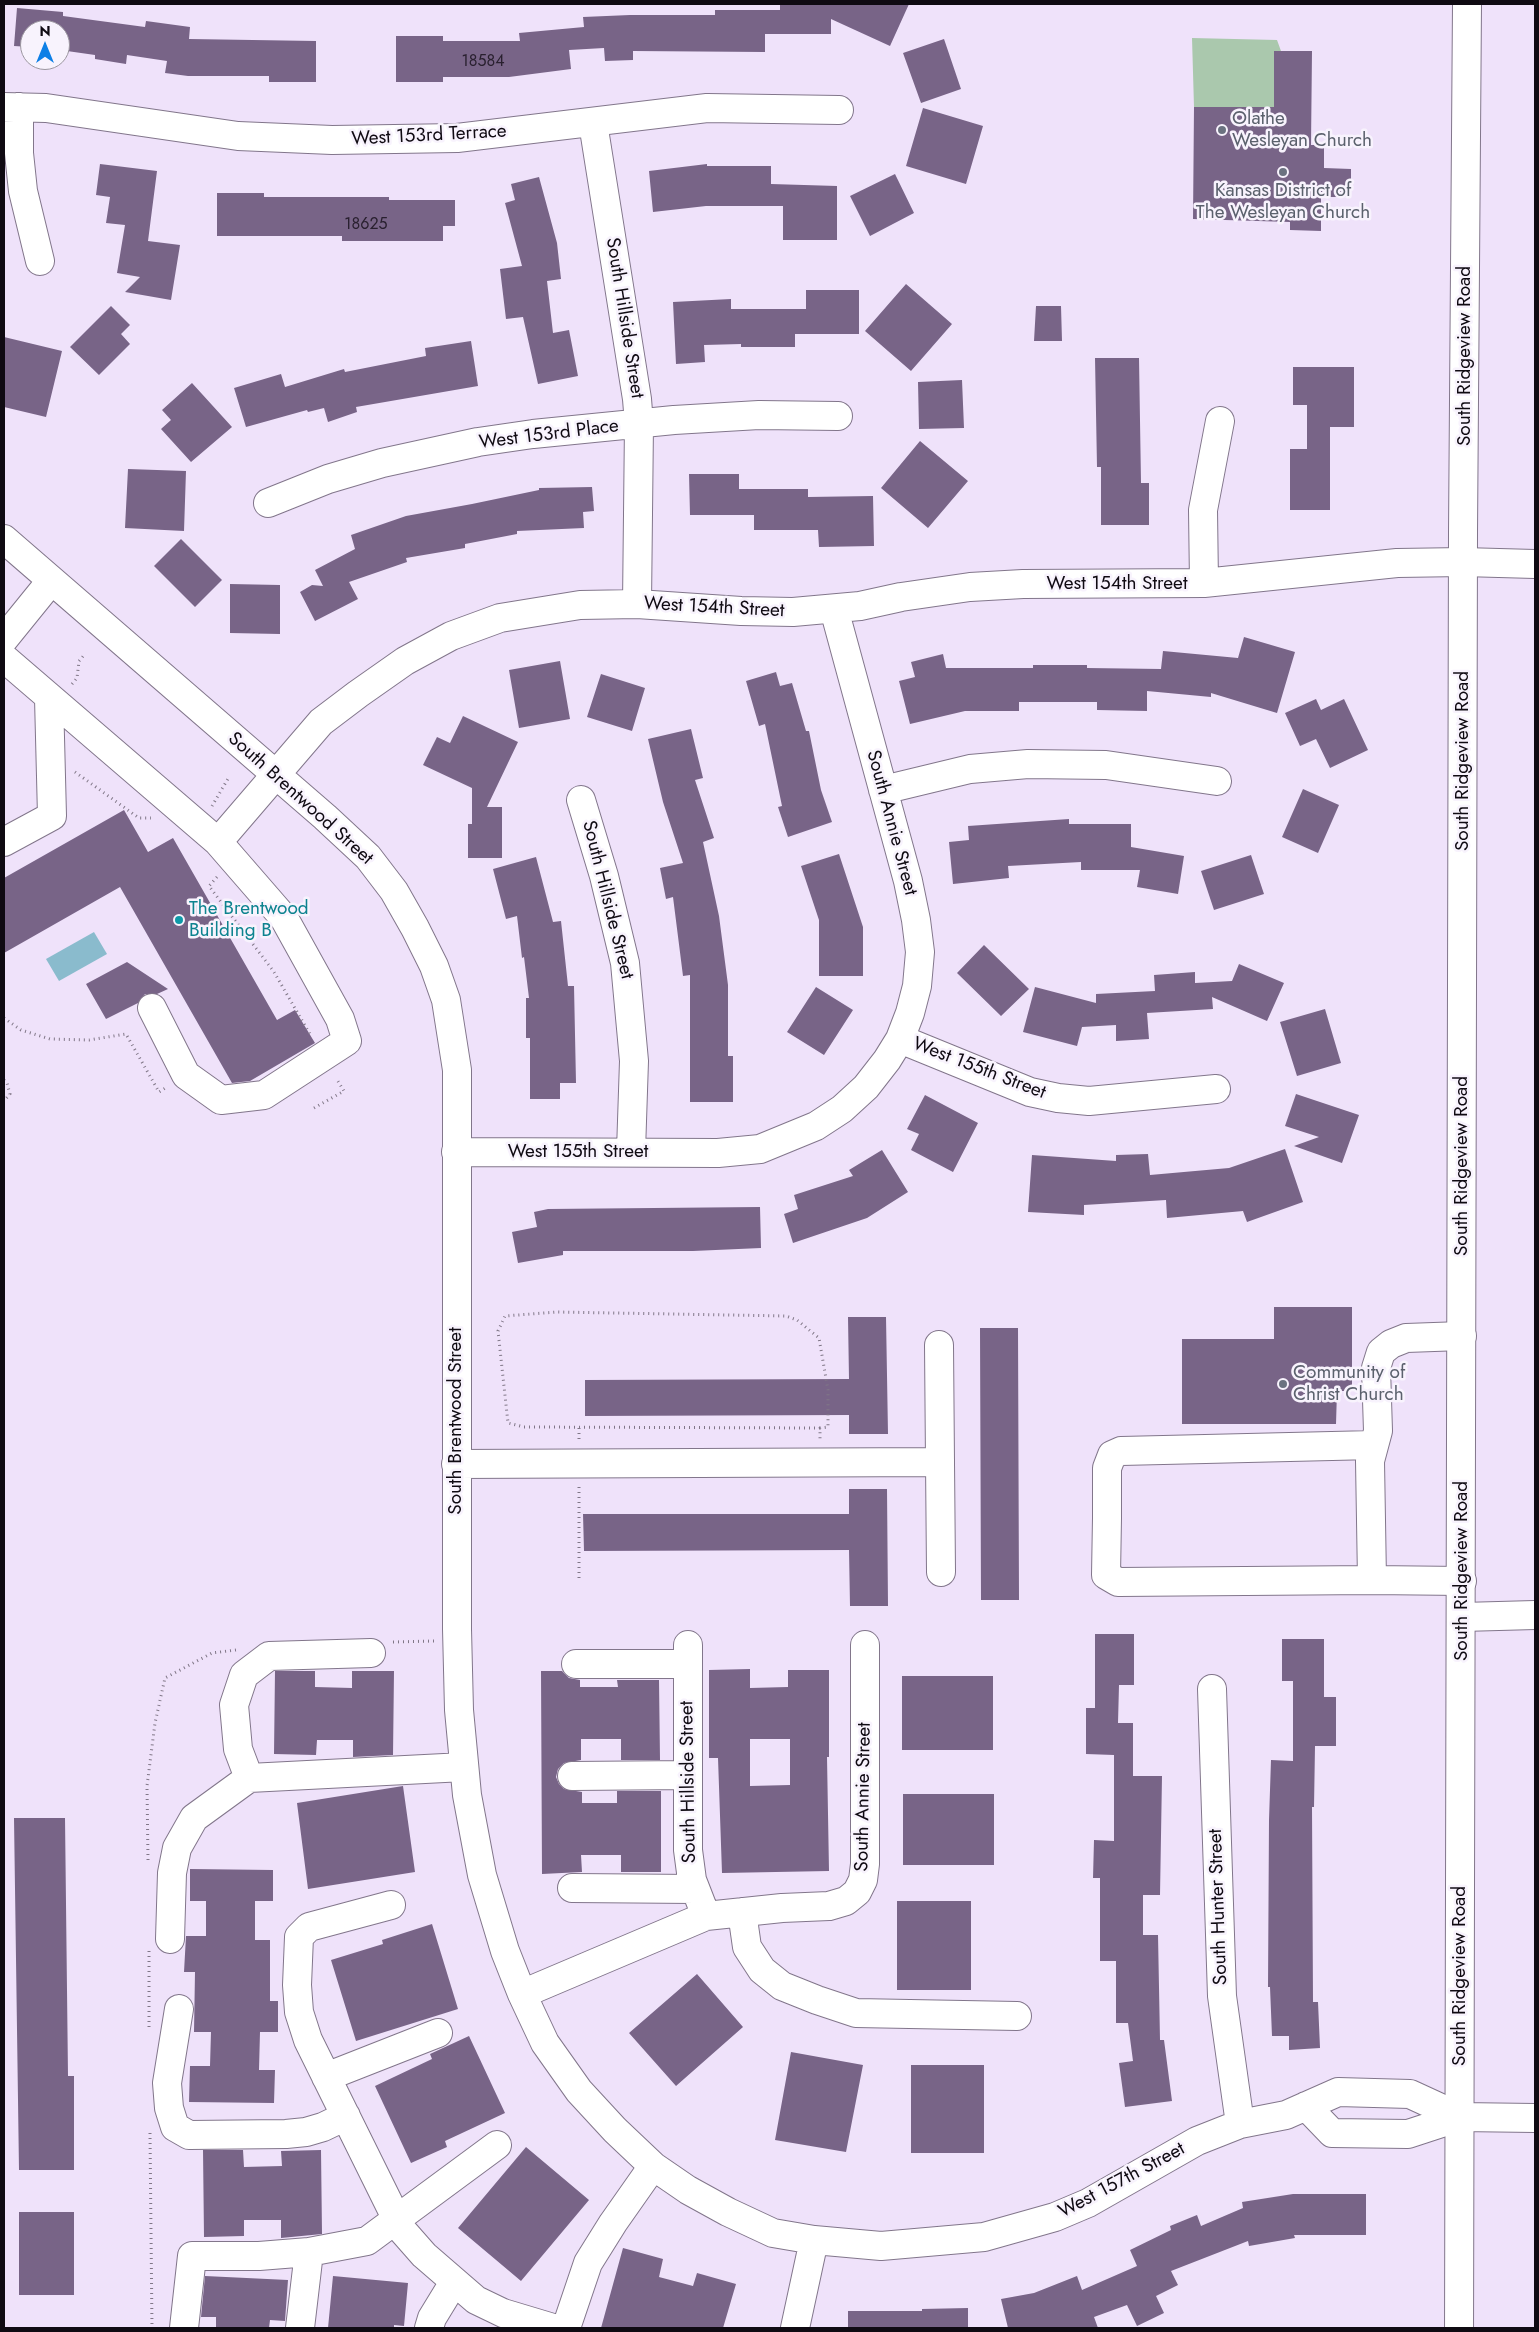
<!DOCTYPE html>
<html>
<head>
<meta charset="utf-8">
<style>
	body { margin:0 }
	#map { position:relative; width:1539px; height:2332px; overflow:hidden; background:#efe2fa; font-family:Jost,sans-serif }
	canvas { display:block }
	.frame { position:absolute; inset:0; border:5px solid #0f0a12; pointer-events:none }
	.north { position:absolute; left:20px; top:20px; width:50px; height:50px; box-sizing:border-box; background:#f8f3fd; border:1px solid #9b969f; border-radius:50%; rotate:0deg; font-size:14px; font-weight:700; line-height:20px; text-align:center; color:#0f0a12 }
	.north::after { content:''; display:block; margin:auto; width:18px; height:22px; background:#0d7fe6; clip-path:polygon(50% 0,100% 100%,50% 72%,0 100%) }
</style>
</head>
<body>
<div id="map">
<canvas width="1539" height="2332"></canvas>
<div class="frame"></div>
<div class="north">N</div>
</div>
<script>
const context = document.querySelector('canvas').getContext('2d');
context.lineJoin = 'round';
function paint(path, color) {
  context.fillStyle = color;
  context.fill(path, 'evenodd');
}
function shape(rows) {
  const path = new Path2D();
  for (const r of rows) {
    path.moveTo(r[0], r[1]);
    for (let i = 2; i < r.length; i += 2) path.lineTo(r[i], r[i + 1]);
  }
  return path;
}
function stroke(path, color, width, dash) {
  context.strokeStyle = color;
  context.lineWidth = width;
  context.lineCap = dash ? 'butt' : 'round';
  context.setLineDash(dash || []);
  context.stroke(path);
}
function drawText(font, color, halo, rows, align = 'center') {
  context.font = font + ' Jost,sans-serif';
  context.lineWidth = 5;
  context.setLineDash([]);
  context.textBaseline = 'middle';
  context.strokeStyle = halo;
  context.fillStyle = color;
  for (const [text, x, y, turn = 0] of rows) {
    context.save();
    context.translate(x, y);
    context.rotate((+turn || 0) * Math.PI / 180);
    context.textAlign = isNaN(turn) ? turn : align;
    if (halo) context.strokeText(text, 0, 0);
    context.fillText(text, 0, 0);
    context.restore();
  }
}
const green = shape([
	[1192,38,1277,40,1281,51,1274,51,1274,145,1250,107,1194,107]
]);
const water = shape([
	[94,932,107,954,59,981,46,959]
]);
const building = shape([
	[780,4,909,4,890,46,831,19,831,34,765,34,765,52,633,51,633,60,605,61,604,48,569,50,571,69,509,77,443,77,443,82,396,82,396,36,443,36,443,41,520,41,519,33,584,27,583,17,630,15,715,15,715,10,780,10],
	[17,8,63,12,63,16,145,27,146,21,190,27,189,39,316,41,316,82,269,82,269,76,188,76,165,73,167,61,127,55,126,64,95,59,95,55,60,50,60,30,30,30,30,47,14,46],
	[944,39,961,89,921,103,903,53],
	[1274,51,1312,51,1311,145,1324,145,1324,168,1351,169,1351,197,1321,197,1321,231,1290,230,1290,222,1193,219,1194,107,1274,107],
	[923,108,983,126,966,184,906,166],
	[100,164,157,171,148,241,180,245,171,300,125,292,140,277,117,273,125,225,106,223,110,197,96,195],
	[707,164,707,166,771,166,771,184,837,186,837,240,783,240,783,206,706,206,653,212,649,171],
	[895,174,914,213,870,236,850,196],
	[539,177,557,243,561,279,547,281,553,333,569,330,578,376,538,384,523,317,506,319,500,269,522,266,505,203,515,200,511,184],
	[217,193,264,193,264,197,389,197,389,200,455,200,455,226,443,226,443,241,342,241,342,236,217,236],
	[906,284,952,324,911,371,865,331],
	[806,290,859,290,859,334,795,334,795,347,741,347,741,344,704,345,705,362,676,364,673,302,731,299,731,309,806,309],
	[111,306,130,325,121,334,130,344,99,375,70,347],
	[1036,306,1061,306,1062,341,1034,341],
	[4,337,62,351,46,417,4,407],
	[471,341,478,386,356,407,357,412,328,422,324,408,308,412,307,410,246,427,234,388,281,374,285,387,344,369,345,372,426,356,425,348],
	[1095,358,1139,358,1141,483,1149,483,1149,525,1101,525,1101,467,1097,467],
	[1293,367,1354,367,1354,427,1330,427,1330,510,1290,510,1290,449,1307,449,1307,405,1293,405],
	[962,380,964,428,919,429,918,382],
	[192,383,232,427,191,462,161,429,171,420,162,410],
	[920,441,968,481,928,528,881,488],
	[128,469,186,471,184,531,125,528],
	[689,474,739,474,739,489,808,489,808,497,873,496,874,546,819,547,818,530,754,530,754,515,690,515],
	[592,487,594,511,583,512,584,528,517,531,517,534,465,544,465,548,406,558,407,562,349,582,358,599,315,621,300,592,312,585,323,586,315,570,355,549,351,535,406,516,472,504,539,490,539,488],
	[181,539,222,580,195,607,154,566],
	[230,584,280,585,280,634,230,633],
	[1244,637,1295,652,1277,713,1211,693,1211,697,1147,691,1147,711,1097,710,1097,702,1019,702,1019,711,965,711,910,724,899,681,915,677,911,662,943,654,946,668,1033,668,1033,665,1087,665,1087,668,1161,669,1163,651,1238,658],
	[560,661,570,719,519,728,509,670],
	[776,672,780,686,792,683,806,731,809,731,821,790,832,822,788,837,778,807,782,806,765,724,759,726,746,681],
	[601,674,645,688,632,731,587,717],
	[1316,699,1321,710,1344,699,1368,750,1330,768,1316,739,1300,746,1285,713],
	[463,716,518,742,487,807,502,807,502,858,468,858,468,824,472,824,472,788,423,765,437,737,450,743],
	[691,729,703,778,695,780,714,838,703,842,719,916,728,985,728,1056,733,1056,733,1102,690,1102,690,975,683,976,673,897,666,899,660,868,683,863,663,802,648,739],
	[1303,789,1339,805,1318,853,1282,837],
	[124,810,148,852,173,838,277,1020,295,1010,315,1043,250,1081,232,1083,120,887,4,953,4,878],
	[1069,819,1069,824,1131,824,1131,847,1184,856,1178,894,1137,887,1140,870,1081,870,1081,862,1008,866,1009,878,953,884,949,842,969,840,968,826],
	[839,854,863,927,863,976,819,976,819,920,801,866],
	[1251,855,1264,894,1214,910,1201,871],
	[536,857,553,922,561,921,568,986,574,986,576,1083,560,1083,560,1099,530,1099,530,1038,526,1038,526,998,529,998,524,957,522,958,517,916,506,919,493,869],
	[984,945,1029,989,1001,1016,957,973],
	[127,962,168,989,157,994,145,994,138,1003,106,1019,86,984],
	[1239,964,1284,983,1267,1021,1212,997,1213,1009,1147,1013,1149,1039,1116,1041,1116,1025,1082,1027,1077,1046,1023,1032,1035,987,1096,1003,1096,994,1155,991,1154,975,1195,972,1195,983,1232,981],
	[816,987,853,1010,824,1055,787,1032],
	[1325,1009,1341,1063,1297,1076,1280,1022],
	[1296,1094,1359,1115,1342,1163,1294,1146,1319,1137,1285,1126],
	[925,1095,978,1123,953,1172,911,1150,919,1134,907,1129],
	[1285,1149,1303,1202,1247,1222,1243,1211,1167,1218,1166,1200,1084,1205,1084,1215,1028,1212,1032,1155,1116,1161,1116,1155,1148,1154,1150,1175,1229,1168],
	[882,1150,908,1192,867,1218,793,1243,784,1214,798,1209,794,1195,853,1176,849,1170],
	[760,1207,761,1248,693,1251,563,1251,563,1255,518,1263,512,1232,537,1227,534,1212,548,1209],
	[1274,1307,1352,1307,1352,1391,1337,1391,1336,1424,1182,1424,1182,1339,1274,1339],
	[848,1317,886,1317,888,1434,849,1434,849,1415,585,1416,585,1380,849,1379],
	[980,1328,1018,1328,1019,1600,981,1600],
	[849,1489,887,1489,888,1606,850,1606,849,1550,584,1551,583,1514,849,1514],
	[1095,1634,1134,1634,1134,1685,1119,1685,1118,1723,1133,1723,1133,1776,1162,1776,1160,1895,1143,1895,1143,1935,1158,1935,1160,2040,1164,2040,1172,2101,1125,2107,1119,2063,1133,2061,1128,2023,1116,2023,1116,1961,1100,1961,1100,1878,1093,1878,1094,1840,1114,1841,1114,1755,1086,1754,1086,1708,1095,1708],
	[1282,1639,1324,1639,1324,1697,1336,1697,1336,1746,1315,1746,1314,1807,1312,1807,1313,2002,1318,2002,1320,2048,1289,2050,1289,2036,1272,2036,1270,1987,1268,1987,1269,1820,1271,1760,1293,1761,1293,1681,1282,1681],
	[750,1669,750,1688,788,1687,788,1670,829,1670,829,1757,827,1757,829,1871,722,1873,718,1758,709,1758,709,1670],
	[750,1739,790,1739,790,1785,750,1786],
	[275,1671,315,1671,315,1687,352,1688,352,1671,394,1671,393,1755,353,1757,353,1740,317,1740,316,1755,274,1754],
	[541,1671,562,1671,569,1678,580,1680,580,1687,618,1687,617,1680,659,1680,660,1760,621,1760,621,1739,581,1739,581,1760,564,1763,558,1769,556,1777,559,1784,564,1789,582,1792,582,1803,617,1803,617,1791,661,1791,661,1872,621,1872,621,1855,581,1855,582,1872,542,1874],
	[902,1676,993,1676,993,1750,902,1750],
	[403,1786,415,1872,308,1889,297,1803],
	[903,1794,994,1794,994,1865,903,1865],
	[14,1818,65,1818,68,2076,74,2076,74,2170,19,2170],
	[190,1869,273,1870,273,1901,255,1901,255,1940,270,1940,270,2001,278,2001,278,2032,260,2032,259,2070,275,2070,274,2103,189,2102,190,2066,210,2066,211,2032,194,2032,195,1972,184,1972,186,1936,206,1936,206,1901,190,1901],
	[897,1901,971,1901,971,1990,897,1990],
	[432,1924,458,2009,356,2041,331,1960,383,1944,382,1940],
	[697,1974,743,2027,676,2086,629,2033],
	[469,2036,505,2113,445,2141,447,2147,411,2163,375,2086,432,2059,430,2054],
	[791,2052,863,2065,846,2152,775,2140],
	[911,2065,984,2065,984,2153,911,2153],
	[526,2147,589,2200,521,2281,458,2228],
	[203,2150,243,2150,244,2167,282,2166,281,2151,321,2150,322,2234,281,2238,281,2220,244,2220,244,2236,204,2237],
	[1293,2194,1366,2194,1366,2235,1294,2235,1295,2238,1249,2246,1248,2241,1171,2271,1178,2285,1156,2296,1164,2313,1137,2326,1127,2305,1094,2317,1098,2328,1008,2328,1001,2299,1034,2293,1077,2276,1082,2290,1137,2266,1130,2250,1171,2230,1170,2226,1197,2215,1201,2226,1243,2208,1242,2202],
	[19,2212,74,2212,74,2295,19,2295],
	[623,2248,663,2259,659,2277,693,2286,697,2273,736,2284,723,2328,601,2328],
	[205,2276,288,2280,285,2321,270,2320,269,2328,216,2328,216,2317,201,2317],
	[333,2276,408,2283,404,2326,394,2325,394,2328,328,2328],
	[968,2308,968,2328,848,2328,848,2311,922,2311,922,2309]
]);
const path = shape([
	[72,684,77,678,79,661,85,654],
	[75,772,139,818,151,818],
	[212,806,229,777],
	[217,877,209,886,274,972,311,1036],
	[4,1018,21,1030,50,1039,89,1040,126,1034,159,1092,167,1087],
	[4,1080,7,1083,10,1094,4,1101],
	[314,1108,344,1091,336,1078],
	[579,1428,579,1440],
	[820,1428,524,1427,508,1423,498,1331,505,1316,557,1312,786,1316,797,1320,819,1338,828,1390,828,1427,820,1428,820,1439],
	[579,1487,579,1578],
	[393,1642,434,1641],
	[148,1860,147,1786,155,1723,165,1678,212,1653,236,1650],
	[149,1951,149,2027],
	[150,2133,152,2328]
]);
const minor = shape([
	[4,107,46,108,238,136,332,140,457,138,707,108,839,110],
	[19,107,19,153,23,191,40,261],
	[593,123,637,399,639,424,637,604],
	[268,503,328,479,382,463,478,442,533,434,674,420,759,415,838,416],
	[4,539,325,817,368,857,394,891,415,928,434,966,446,1000,457,1070,457,1629,459,1710,467,1795,482,1875,505,1951,522,1994,545,2043,579,2091,615,2130,653,2166,688,2190,728,2212,773,2233,814,2240,881,2246,984,2237,1055,2217,1088,2203,1197,2141,1240,2124,1286,2115,1338,2092,1410,2094,1460,2117,1408,2134,1332,2133,1306,2106],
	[1204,583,1203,510,1220,421],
	[4,639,51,581],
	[4,658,218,842,284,918,340,1019,347,1041,264,1095,221,1100,186,1075,152,1008],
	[883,790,970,769,1028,764,1106,765,1217,781],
	[581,800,604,876,625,963,634,1061,631,1151],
	[4,842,52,816,49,698],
	[218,842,321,722,358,694,405,661,451,636,500,618,580,605,637,604,741,611,793,612,860,606,901,597,970,587,1023,584,1204,583,1397,563,1463,562,1535,564],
	[900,1039,1030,1092,1058,1098,1089,1101,1216,1089],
	[456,1152,718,1153,760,1149,816,1126,842,1109,866,1087,887,1060,900,1039,910,1013,917,986,920,952,916,920,908,881,834,609],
	[940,1462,941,1572],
	[456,1464,940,1462,939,1345],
	[1372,1580,1118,1582,1106,1575,1107,1518,1107,1468,1112,1455,1121,1451,1374,1445],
	[1462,1581,1372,1580,1370,1461,1378,1431,1376,1368,1381,1352,1391,1344,1406,1338,1462,1336],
	[1462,1617,1535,1615],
	[688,1645,688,1850,692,1880,706,1916],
	[371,1653,269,1656,244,1675,234,1705,238,1749,249,1778,464,1767],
	[576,1664,688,1664],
	[1212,1689,1222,1996,1240,2124],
	[572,1776,688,1775],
	[572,1888,695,1889],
	[391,1905,309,1927,299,1937,297,1985,299,2012,308,2040,402,2230,424,2255,476,2300,503,2313,553,2328],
	[742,1912,747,1947,762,1970,782,1986,817,2000,856,2013,1017,2016],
	[170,1939,172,1873,177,1848,194,1818,249,1778],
	[522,1994,706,1916,782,1908,829,1906,846,1901,857,1892,863,1880,865,1864,865,1645],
	[179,2009,167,2083,169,2108,175,2127,189,2135,286,2134,306,2132,323,2127,346,2116],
	[326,2077,438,2033],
	[1460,2117,1535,2118],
	[184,2328,192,2256,259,2256,309,2252,367,2241,497,2145],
	[300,2328,309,2252],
	[429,2328,432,2318,454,2282],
	[566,2328,588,2263,613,2223,653,2166],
	[795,2328,814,2240]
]);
const major = shape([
	[1459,2328,1463,532,1467,4]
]);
const markers = [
	[1222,130,5,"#6b7280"],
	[1283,172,5,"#6b7280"],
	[179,920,5,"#0f9aa8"],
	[1283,1384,5,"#6b7280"]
];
const numberNames = [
	["18584",483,62],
	["18625",366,225]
];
const worshipNames = [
	["Olathe",1232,119],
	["Wesleyan Church",1232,141],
	["Kansas District of",1283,191,"center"],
	["The Wesleyan Church",1283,213,"center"],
	["Community of",1293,1373],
	["Christ Church",1293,1395]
];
const streetNames = [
	["West 153rd Terrace",429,136,-3],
	["South Hillside Street",624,318,81],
	["South Ridgeview Road",1465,356,-90],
	["West 153rd Place",549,435,-7],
	["West 154th Street",1117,584],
	["West 154th Street",714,608,3],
	["South Ridgeview Road",1463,761,-90],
	["South Brentwood Street",300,799,42],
	["South Annie Street",891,823,75],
	["South Hillside Street",607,900,76],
	["West 155th Street",979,1069,21],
	["West 155th Street",578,1152],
	["South Ridgeview Road",1462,1166,-90],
	["South Brentwood Street",456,1421,-90],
	["South Ridgeview Road",1462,1571,-90],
	["South Hillside Street",689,1782,-91],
	["South Annie Street",864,1797,-89],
	["South Hunter Street",1219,1907,-92],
	["South Ridgeview Road",1460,1976,-90],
	["West 157th Street",1122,2181,-28]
];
const cultureNames = [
	["The Brentwood",189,909],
	["Building B",189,931]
];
paint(green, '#aac8ad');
paint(water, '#8abbcd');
paint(building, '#786487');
stroke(minor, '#82768b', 30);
stroke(major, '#82768b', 30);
stroke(path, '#807787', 3, [1, 4]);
stroke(minor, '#fff', 28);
stroke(major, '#fff', 28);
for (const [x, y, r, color] of markers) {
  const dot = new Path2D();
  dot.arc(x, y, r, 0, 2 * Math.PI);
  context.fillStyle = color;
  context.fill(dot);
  stroke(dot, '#f8f3fd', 2);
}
drawText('16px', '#29202f', null, numberNames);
drawText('19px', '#5b616d', '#f8f3fd', worshipNames, 'left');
drawText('19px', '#0f0a12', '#f8f3fd', streetNames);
drawText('19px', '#0d838f', '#f8f3fd', cultureNames, 'left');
</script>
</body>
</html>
